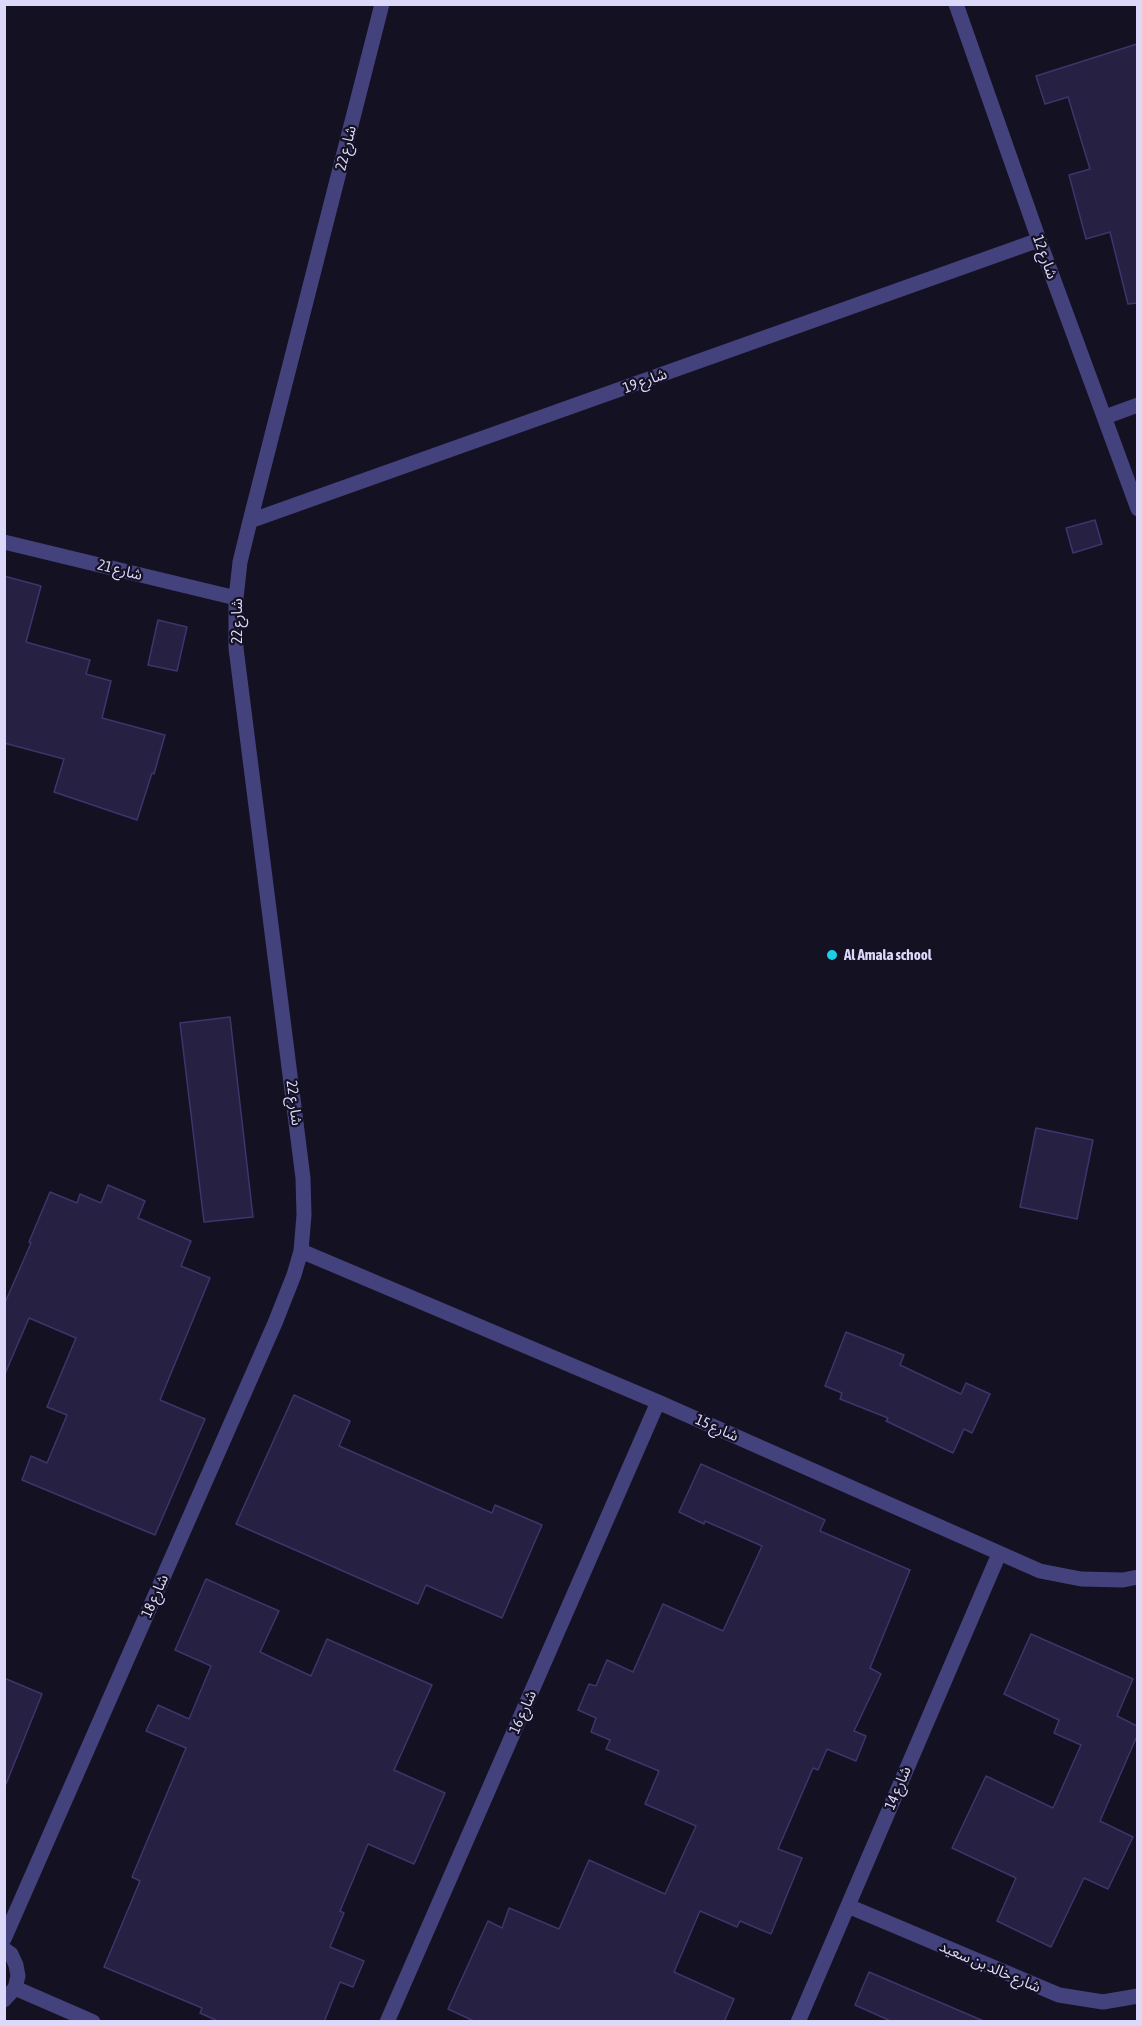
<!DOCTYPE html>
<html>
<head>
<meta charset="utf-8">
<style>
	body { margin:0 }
	#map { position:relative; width:1142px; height:2026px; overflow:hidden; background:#141123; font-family:"Asap Condensed",sans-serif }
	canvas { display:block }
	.frame { position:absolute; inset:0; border:6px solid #dcd8fa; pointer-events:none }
</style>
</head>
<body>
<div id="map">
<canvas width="1142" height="2026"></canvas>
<div class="frame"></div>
</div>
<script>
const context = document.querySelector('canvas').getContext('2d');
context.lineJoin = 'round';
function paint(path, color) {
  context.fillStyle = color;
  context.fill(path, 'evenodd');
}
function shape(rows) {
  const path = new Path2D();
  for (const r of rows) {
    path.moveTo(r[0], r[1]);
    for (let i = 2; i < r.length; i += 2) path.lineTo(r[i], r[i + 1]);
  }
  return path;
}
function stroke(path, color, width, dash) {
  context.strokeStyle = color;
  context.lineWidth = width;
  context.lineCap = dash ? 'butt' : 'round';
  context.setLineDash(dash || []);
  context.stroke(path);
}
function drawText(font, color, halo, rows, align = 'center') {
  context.font = font + ' "Asap Condensed","Noto Sans Arabic",sans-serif';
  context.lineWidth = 4.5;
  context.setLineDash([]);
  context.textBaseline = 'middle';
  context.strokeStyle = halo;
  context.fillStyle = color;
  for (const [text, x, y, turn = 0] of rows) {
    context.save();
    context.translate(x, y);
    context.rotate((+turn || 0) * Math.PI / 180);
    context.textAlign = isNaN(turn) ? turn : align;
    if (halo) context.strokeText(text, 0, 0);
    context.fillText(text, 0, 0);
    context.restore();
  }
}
const building = shape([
	[1137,44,1137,303,1128,304,1110,232,1086,239,1069,175,1090,169,1068,97,1045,104,1036,76,1137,44],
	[1095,520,1102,544,1073,553,1066,528,1095,520],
	[4,576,41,586,26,642,90,660,86,674,111,681,102,718,165,735,154,774,152,773,137,820,54,792,64,759,4,743,4,576],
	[158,620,187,627,177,671,148,665,158,620],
	[230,1017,253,1217,204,1222,180,1023,230,1017],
	[1036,1128,1093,1140,1077,1219,1020,1207,1036,1128],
	[108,1185,145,1201,138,1218,191,1241,181,1266,210,1278,160,1400,205,1419,155,1535,22,1480,31,1456,47,1463,67,1415,47,1407,76,1338,29,1318,4,1376,4,1305,31,1243,29,1242,50,1192,77,1203,80,1194,101,1203,108,1185],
	[846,1332,904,1355,900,1365,961,1394,966,1383,990,1394,972,1433,964,1429,953,1453,886,1421,888,1418,840,1399,842,1393,825,1386,846,1332],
	[294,1395,350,1421,339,1446,492,1513,495,1505,542,1525,502,1618,426,1585,418,1604,236,1524,294,1395],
	[701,1464,825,1520,820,1531,910,1570,870,1668,881,1674,854,1731,866,1736,856,1761,827,1749,818,1770,813,1768,778,1849,802,1858,771,1934,740,1921,737,1927,700,1911,674,1972,734,1999,724,2022,476,2022,448,2009,488,1921,502,1928,509,1908,559,1929,589,1860,665,1894,696,1826,645,1804,659,1771,606,1749,610,1740,591,1732,596,1718,578,1710,589,1684,596,1686,607,1660,633,1672,663,1604,723,1631,762,1546,705,1521,704,1524,679,1512,701,1464],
	[206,1579,279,1611,260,1652,311,1676,327,1639,432,1685,394,1770,445,1793,414,1864,368,1844,340,1911,344,1913,330,1947,364,1961,353,1987,340,1982,324,2022,220,2022,200,2013,202,2008,104,1967,140,1881,132,1877,186,1748,146,1731,158,1705,189,1719,211,1666,175,1650,206,1579],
	[1031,1634,1133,1679,1117,1716,1137,1726,1137,1736,1100,1821,1133,1837,1108,1889,1084,1878,1051,1947,997,1921,1016,1878,952,1848,986,1776,1053,1808,1081,1745,1054,1733,1059,1720,1004,1694,1031,1634],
	[4,1678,42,1694,6,1784,4,1784,4,1678],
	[869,1972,986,2022,893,2022,855,2005,869,1972]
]);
const street = shape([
	[956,4,1039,240,1138,509],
	[1105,417,1138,405],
	[250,521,1039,240],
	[4,542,236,598],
	[301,1251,658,1402,1040,1571,1081,1579,1123,1580,1138,1577],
	[848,1906,1059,1995,1103,2002,1138,1996],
	[4,1939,275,1323,294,1275,301,1251,304,1215,303,1178,236,648,236,598,240,562,250,521,382,4],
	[4,1949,11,1954,16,1965,18,1976,15,1988,4,2000],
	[15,1988,93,2022],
	[387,2022,658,1402],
	[798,2022,999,1554]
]);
const markers = [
	[832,955,6,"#1bd0e4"]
];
const streetNames = [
	["شارع 22",346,148,-76],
	["شارع 12",1045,257,70],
	["شارع 19",645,381,-20],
	["شارع 21",120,570,14],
	["شارع 22",237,621,-90],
	["شارع 22",294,1103,83],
	["شارع 15",717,1428,24],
	["شارع 18",155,1596,-66],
	["شارع 16",523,1712,-66],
	["شارع 14",898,1788,-67],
	["شارع خالد بن سعيد",990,1967,23]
];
const poiNames = [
	["Al Amala school",844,955]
];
paint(building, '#262042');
stroke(building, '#3f346b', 1.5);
stroke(street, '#44427d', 15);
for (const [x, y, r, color] of markers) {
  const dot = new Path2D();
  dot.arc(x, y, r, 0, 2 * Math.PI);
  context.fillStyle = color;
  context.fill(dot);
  stroke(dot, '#141123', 2);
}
drawText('15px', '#dcd8fa', '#141123', streetNames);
drawText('bold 15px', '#dcd8fa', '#141123', poiNames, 'left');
</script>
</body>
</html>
